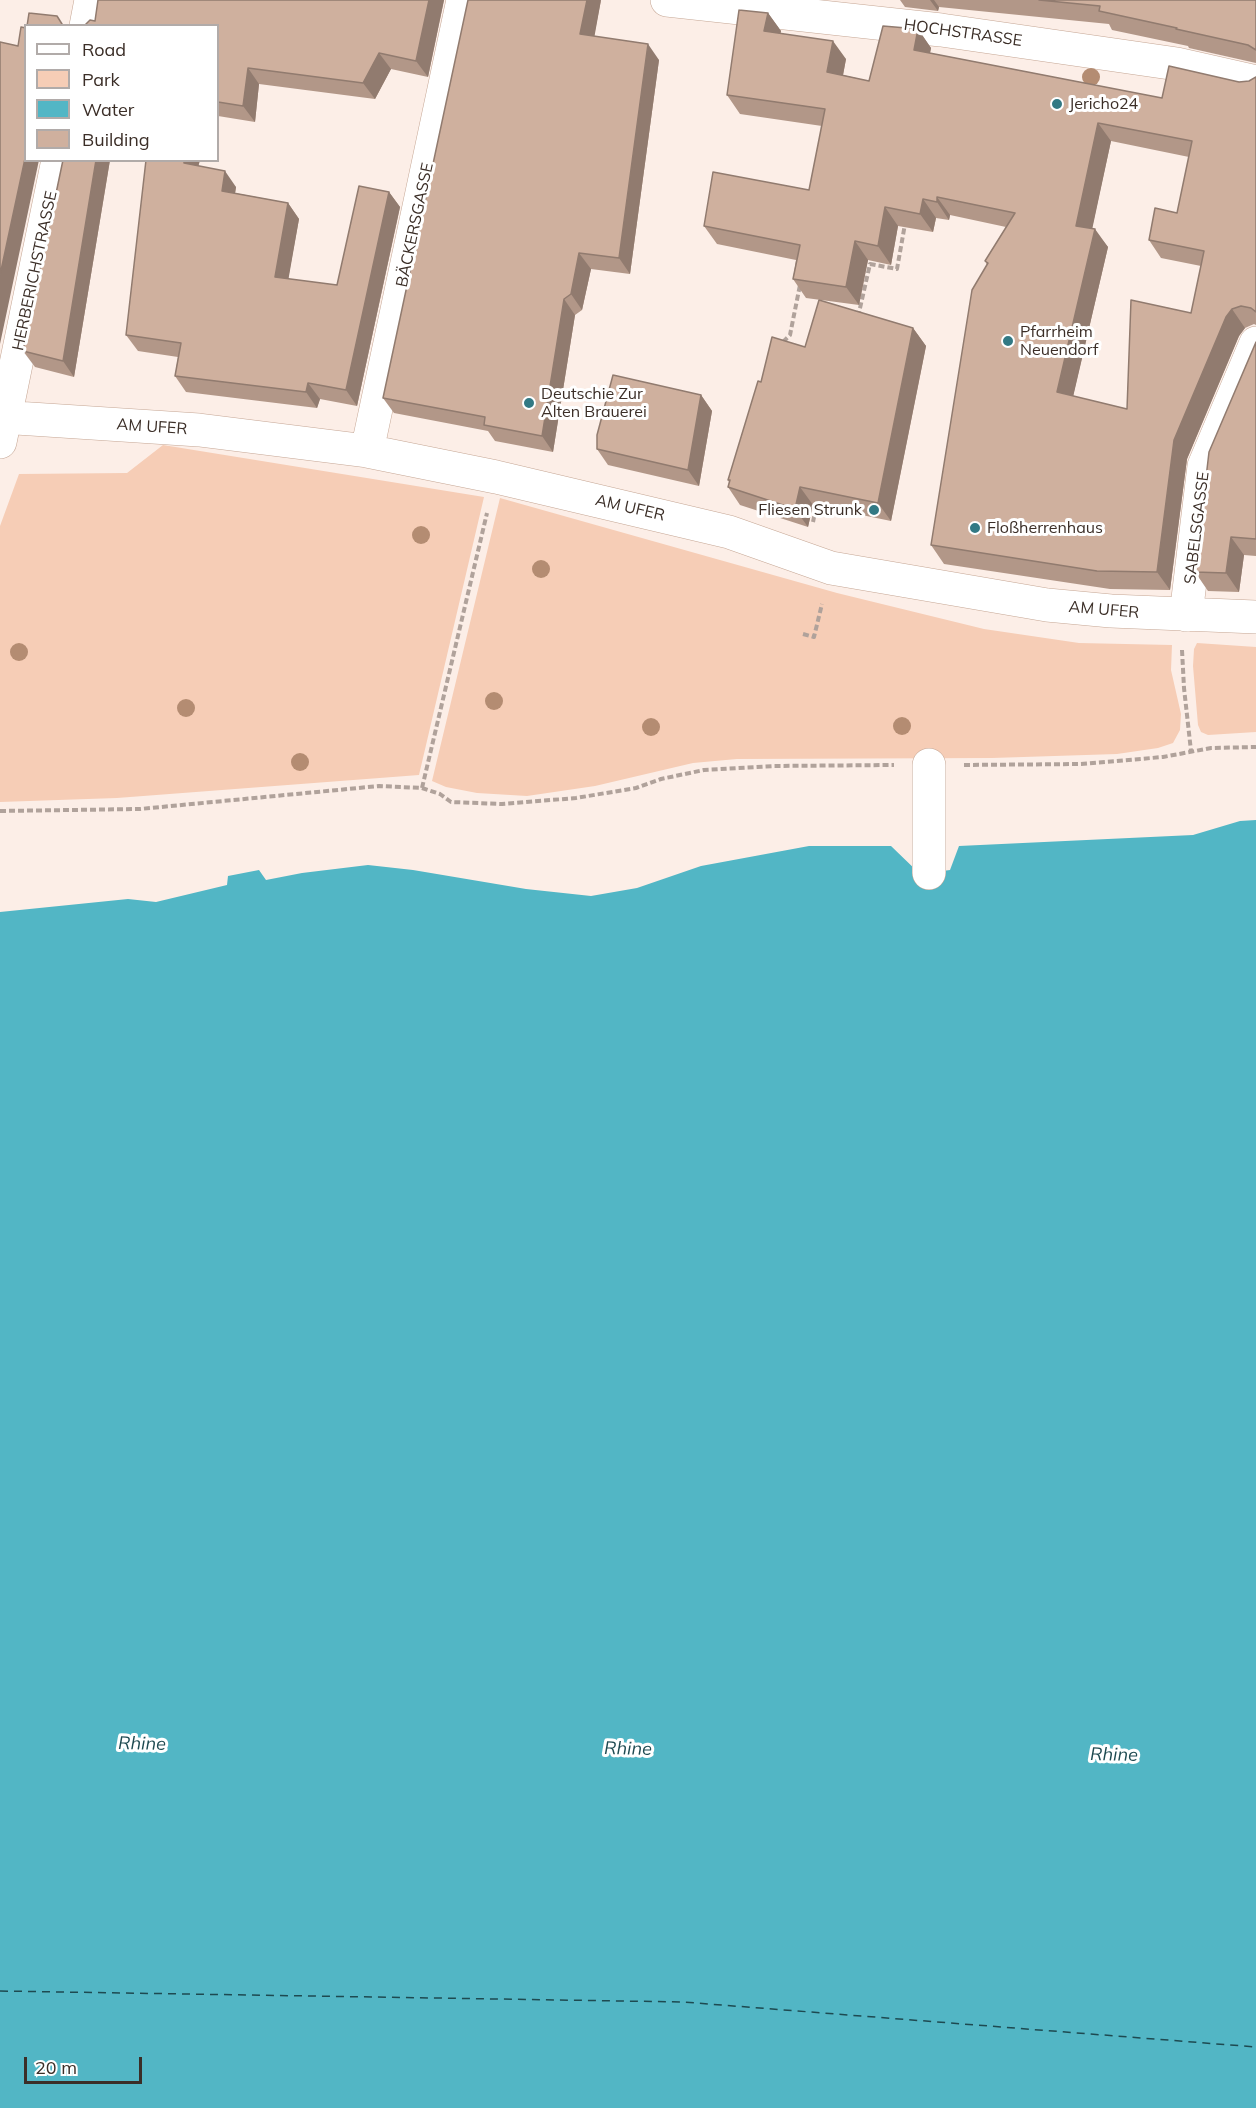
<!DOCTYPE html>
<html>
<head>
<meta charset="utf-8">
<style>
	body { margin:0 }
	#map { position:relative; width:1256px; height:2108px; overflow:hidden; background:#fceee7; font-family:Mulish,sans-serif }
	canvas { display:block }
	.legend { position:absolute; left:24px; top:24px; width:195px; height:138px; box-sizing:border-box; background:#fff; border:2px solid #b1aba9; margin:0; padding:8px 10px; list-style:none; font-size:18px; color:#3b2e27 }
	.legend li { display:flex; align-items:center; gap:12px; height:30px }
	.legend b { width:30px; border:2px solid #b1aba9 }
	.scale { position:absolute; left:24px; top:2057px; width:118px; height:27px; box-sizing:border-box; border:3px solid #3b2e27; border-top:0; padding-left:8px; font-size:18px; line-height:21px; white-space:nowrap; color:#3b2e27; -webkit-text-stroke:4px #fff; paint-order:stroke }
</style>
</head>
<body>
<div id="map">
<canvas width="1256" height="2108"></canvas>
<ul class="legend">
<li><b style="height:8px;background:#fff"></b>Road</li>
<li><b style="height:16px;background:#f6cdb6"></b>Park</li>
<li><b style="height:16px;background:#52b6c5"></b>Water</li>
<li><b style="height:16px;background:#cfb09e"></b>Building</li>
</ul>
<div class="scale">20 m</div>
</div>
<script>
const context = document.querySelector('canvas').getContext('2d');
context.lineJoin = 'round';
function paint(path, color) {
  context.fillStyle = color;
  context.fill(path, 'evenodd');
}
function shape(rows) {
  const path = new Path2D();
  for (const r of rows) {
    path.moveTo(r[0], r[1]);
    for (let i = 2; i < r.length; i += 2) path.lineTo(r[i], r[i + 1]);
  }
  return path;
}
function stroke(path, color, width, dash) {
  context.strokeStyle = color;
  context.lineWidth = width;
  context.lineCap = dash ? 'butt' : 'round';
  context.setLineDash(dash || []);
  context.stroke(path);
}
function drawText(font, color, halo, rows, align = 'center') {
  context.font = font + ' Mulish,sans-serif';
  context.lineWidth = 6;
  context.setLineDash([]);
  context.textBaseline = 'middle';
  context.strokeStyle = halo;
  context.fillStyle = color;
  for (const [text, x, y, turn = 0] of rows) {
    context.save();
    context.translate(x, y);
    context.rotate((+turn || 0) * Math.PI / 180);
    context.textAlign = isNaN(turn) ? turn : align;
    if (halo) context.strokeText(text, 0, 0);
    context.fillText(text, 0, 0);
    context.restore();
  }
}
const green = shape([
	[163,445,484,497,419,775,117,798,0,802,0,526,19,474,127,473],
	[500,498,837,593,984,629,1079,643,1172,645,1171,670,1181,714,1180,730,1173,743,1158,748,1117,754,992,758,737,759,693,763,595,786,527,796,477,793,446,787,432,781],
	[1197,643,1256,647,1256,732,1208,735,1201,732,1198,725,1193,666,1194,649]
]);
const water = shape([
	[1256,820,1256,2108,0,2108,0,912,128,899,156,902,227,885,228,876,259,870,266,880,302,873,368,865,413,870,526,889,591,896,637,888,701,866,809,846,891,846,920,874,950,870,959,846,1193,835,1240,821]
]);
const ferry = shape([
	[0,1991,683,2002,1256,2047]
]);
const path = shape([
	[858,317,870,264,897,269,905,224],
	[783,342,790,335,800,285],
	[813,522,817,503],
	[803,634,814,637,822,604],
	[1182,650,1184,688,1191,751],
	[964,765,1081,764,1163,757,1211,748,1256,747],
	[422,788,487,513],
	[0,811,140,809,379,786,422,788,440,794,451,802,502,804,576,798,636,788,661,779,704,770,774,766,894,765]
]);
const minor = shape([
	[667,0,941,30,1177,64,1256,82],
	[86,26,91,0],
	[0,417,199,430,367,451,496,477,729,532,831,568,1047,605,1111,611,1256,617],
	[0,442,58,160],
	[367,451,463,0],
	[1186,615,1204,466,1256,343],
	[929,765,929,873]
]);
const trees = [
	[1091,77],
	[421,535],
	[541,569],
	[19,652],
	[494,701],
	[186,708],
	[902,726],
	[651,727],
	[300,762]
];
const wall = shape([
	[98,0,444,0,428,77,391,69,375,99,259,84,255,122,218,116,218,26,95,21],
	[601,0,594,36,659,60,630,274,591,269,582,310,575,315,553,452,495,441,488,431,394,413,383,398],
	[900,0,1256,0,1256,63,1189,48,1188,46,1112,30,1109,24,939,7,938,11,905,7],
	[768,13,781,31,780,34,846,59,843,75,869,81,918,29,931,48,930,53,1162,98,1239,82,1249,81,1256,77,1256,325,1254,324,1245,328,1239,336,1187,459,1170,590,1110,589,944,564,931,545,987,265,985,261,1006,227,950,215,949,220,936,218,933,232,898,226,891,265,868,260,859,305,806,298,793,279,796,260,717,244,704,226,809,190,822,126,740,114,727,95],
	[1111,141,1189,157,1177,213,1149,240,1161,258,1201,266,1191,313,1127,409,1073,396,1108,247,1092,228],
	[63,160,110,160,74,377,35,367,23,351],
	[200,160,198,166,236,187,235,193,288,203,299,219,288,279,337,285,389,192,400,207,357,406,320,399,317,408,186,392,175,376,178,357,138,351,126,335],
	[913,328,926,346,891,521,813,505,808,527,740,505,728,487,729,482,728,480,761,382,805,347],
	[1256,342,1256,556,1244,555,1239,592,1208,591,1195,572],
	[701,395,712,411,699,486,608,465,597,449]
]);
const shadedWall = shape([
	[429,0,444,0,428,77,416,61],
	[587,0,601,0,592,50,580,34],
	[930,0,934,0,939,7,938,11],
	[768,13,781,31,777,50,764,31],
	[918,29,931,48,927,68,914,50],
	[833,41,846,59,840,91,827,72],
	[648,44,659,60,630,274,619,258],
	[379,53,391,69,375,99,363,83],
	[248,68,259,84,255,122,243,106],
	[1098,123,1111,141,1089,244,1076,226],
	[26,154,26,160,39,160,0,344,0,275],
	[96,160,110,160,74,377,63,361],
	[184,160,200,160,195,179,184,163],
	[225,171,236,187,233,207,222,191],
	[389,192,400,207,357,406,346,390],
	[937,197,950,215,949,220,937,202],
	[923,199,936,218,933,232,920,214],
	[288,203,299,219,286,293,275,277],
	[885,207,898,226,891,265,878,246],
	[1095,229,1108,247,1070,410,1057,392],
	[855,241,868,260,859,305,846,287],
	[579,253,591,269,582,310,571,294],
	[564,299,575,315,553,452,542,436],
	[1232,309,1245,328,1239,336,1187,459,1170,590,1157,572,1174,440,1226,317],
	[913,328,926,346,891,521,878,503],
	[308,383,320,399,317,408,306,392],
	[701,395,712,411,699,486,688,470],
	[800,487,813,505,808,527,795,509],
	[1231,537,1244,555,1239,592,1226,573]
]);
const building = shape([
	[98,0,429,0,416,61,379,53,363,83,248,68,243,106,218,102,218,26,84,26,90,20,95,21,98,0],
	[468,0,587,0,580,34,648,44,619,258,579,253,571,294,564,299,542,436,484,425,485,417,383,398,468,0],
	[1039,0,1256,0,1256,50,1248,45,1176,29,1177,28,1099,11,1100,6,1039,0],
	[739,10,768,13,764,31,833,41,827,72,869,81,883,26,918,29,914,50,1162,98,1169,66,1239,82,1249,81,1256,77,1256,312,1251,308,1241,306,1232,309,1226,317,1174,440,1157,572,1097,571,931,545,972,290,988,263,985,261,1015,213,937,197,937,202,923,199,920,214,885,207,878,246,855,241,846,287,793,279,800,245,704,226,713,172,809,190,825,109,727,95,739,10],
	[1098,123,1192,141,1177,213,1155,208,1149,240,1204,251,1191,313,1131,300,1127,409,1057,392,1095,229,1076,226,1098,123],
	[29,13,57,16,62,24,65,26,27,26,29,13],
	[21,27,26,28,26,154,0,275,0,42,18,46,21,27],
	[63,160,96,160,63,361,23,351,63,160],
	[146,160,184,160,184,163,225,171,222,191,288,203,275,277,337,285,359,186,389,192,346,390,308,383,306,392,175,376,181,343,126,335,146,160],
	[819,300,913,328,878,503,800,487,795,509,728,487,730,480,728,480,758,381,761,382,772,337,805,347,819,300],
	[1256,342,1256,539,1231,537,1226,573,1195,572,1209,452,1256,342],
	[613,375,701,395,688,470,597,449,597,435,613,375]
]);
const markers = [
	[1057,104,6,"#327984"],
	[1008,341,6,"#327984"],
	[529,403,6,"#327984"],
	[874,510,6,"#327984"],
	[975,528,6,"#327984"]
];
const streetNames = [
	["HOCHSTRASSE",963,33,8],
	["BÄCKERSGASSE",415,225,-78],
	["HERBERICHSTRASSE",35,271,-78],
	["AM UFER",152,427,4],
	["AM UFER",630,508,13],
	["SABELSGASSE",1197,528,-83],
	["AM UFER",1104,610,5]
];
const poiNames = [
	["Jericho24",1069,104],
	["Pfarrheim",1020,332],
	["Neuendorf",1020,350],
	["Deutschie Zur",541,394],
	["Alten Brauerei",541,412],
	["Fliesen Strunk",862,510,"right"],
	["Floßherrenhaus",987,528]
];
const waterNames = [
	["Rhine",142,1744,1],
	["Rhine",628,1749,1],
	["Rhine",1114,1755,1]
];
paint(green, '#f6cdb6');
paint(water, '#52b6c5');
stroke(ferry, '#1e4a51', 1.5, [8, 6]);
stroke(minor, '#c5a694', 34);
stroke(path, '#b0a29b', 4, [6, 3]);
stroke(minor, '#fff', 33);
context.fillStyle = '#b48c72';
for (const [x, y] of trees) {
  context.beginPath();
  context.arc(x, y, 9, 0, 2 * Math.PI);
  context.fill();
}
paint(wall, '#b29788');
paint(shadedWall, '#917b6f');
paint(building, '#cfb09e');
stroke(building, '#917b6f', 1.5);
for (const [x, y, r, color] of markers) {
  const dot = new Path2D();
  dot.arc(x, y, r, 0, 2 * Math.PI);
  context.fillStyle = color;
  context.fill(dot);
  stroke(dot, '#fff', 2);
}
drawText('16px', '#3b2e27', '#fff', streetNames);
drawText('16px', '#3b2e27', '#fff', poiNames, 'left');
drawText('italic 18px', '#1e4a51', '#fff', waterNames);
</script>
</body>
</html>
